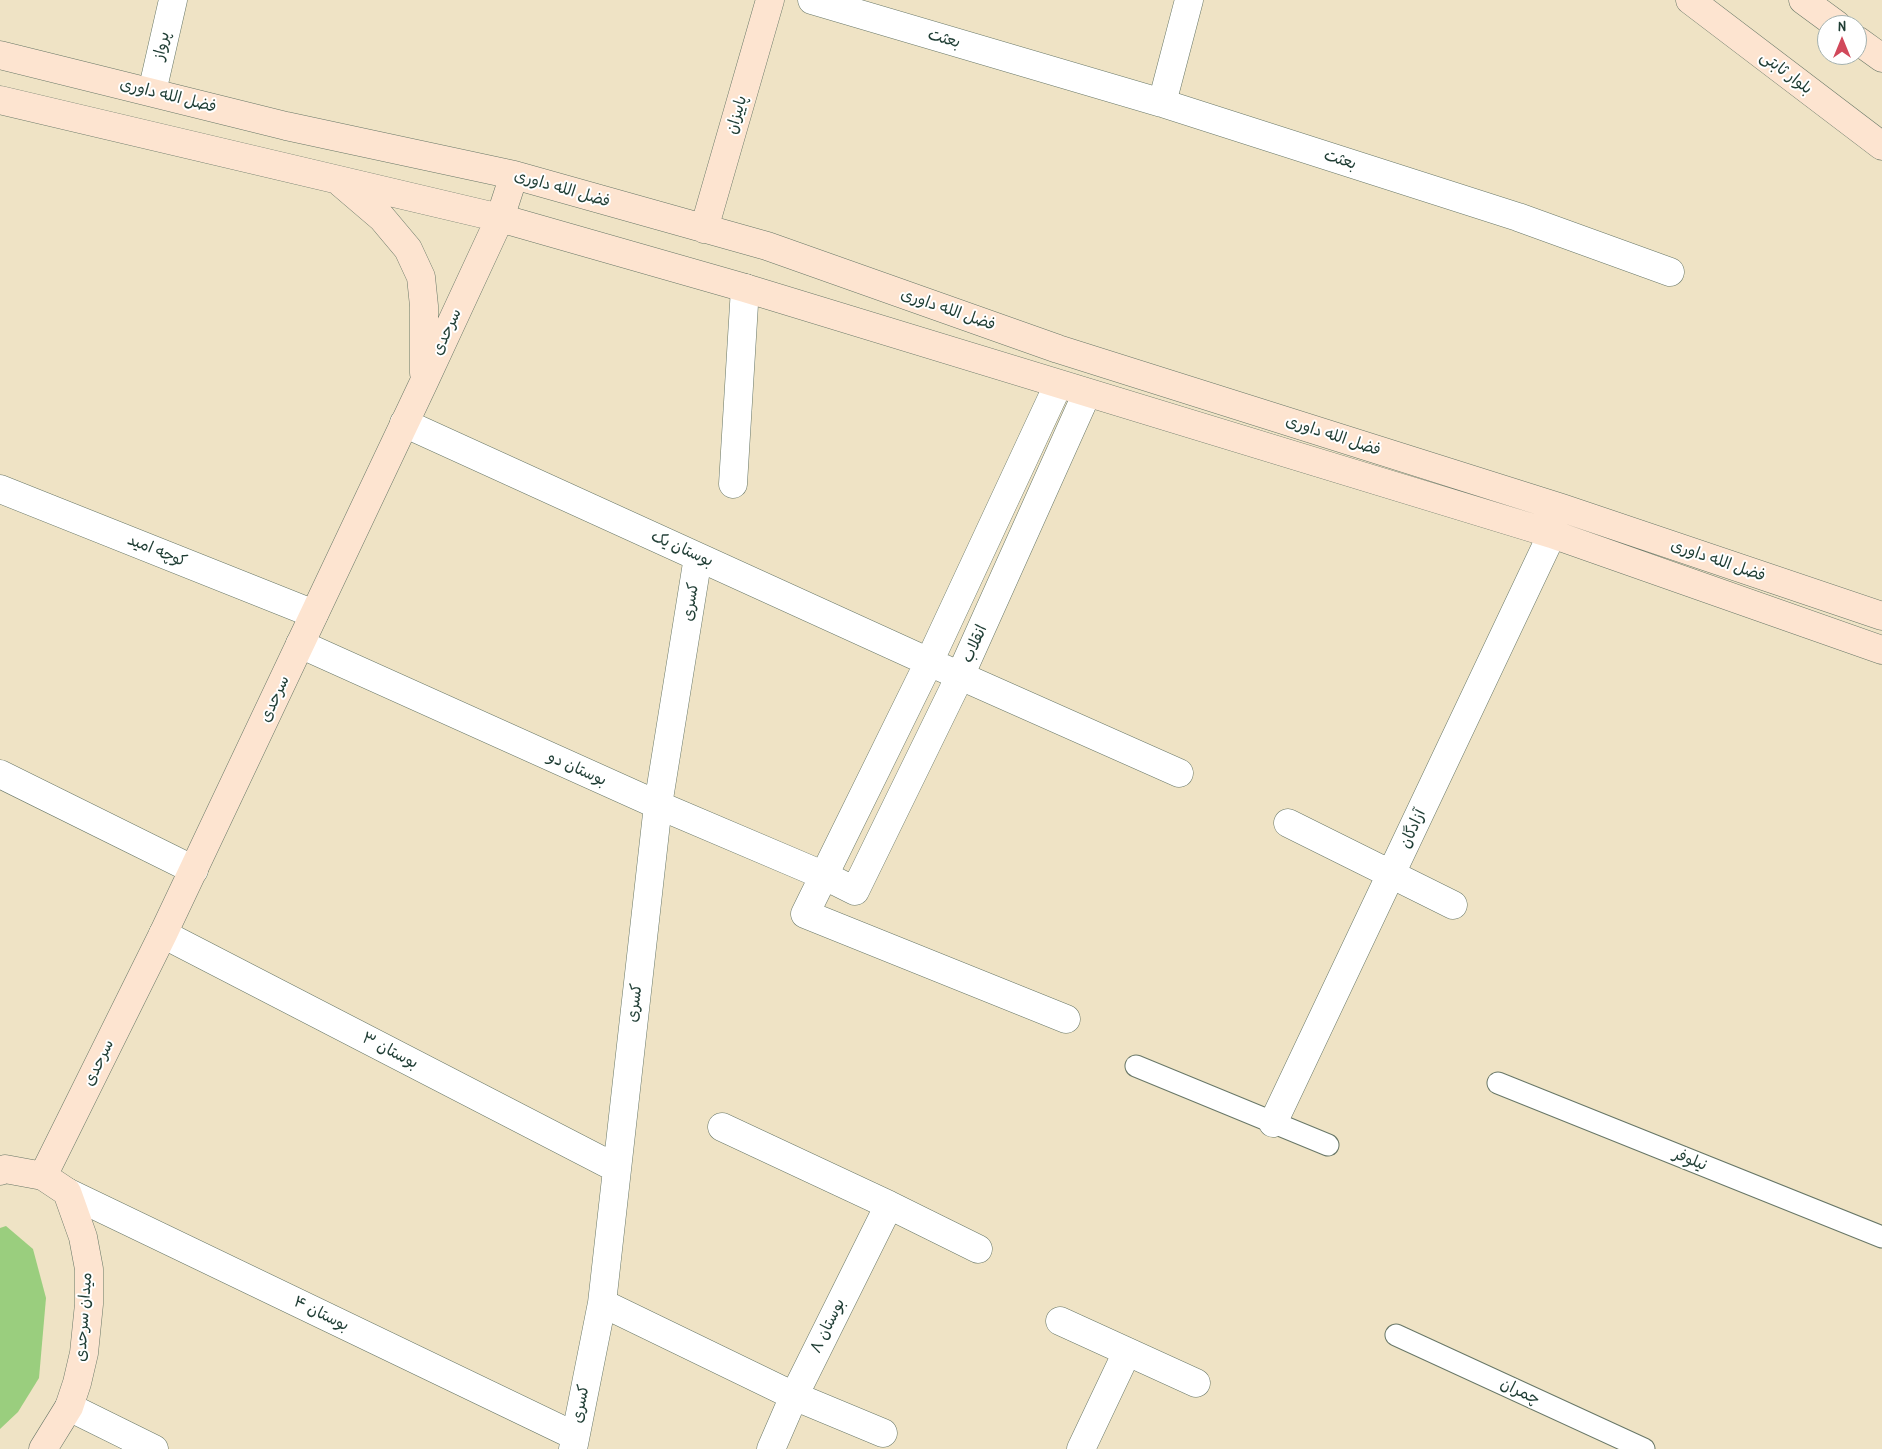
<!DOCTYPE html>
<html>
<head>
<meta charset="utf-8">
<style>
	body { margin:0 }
	#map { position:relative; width:1882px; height:1449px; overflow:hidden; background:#efe3c5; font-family:"Patrick Hand",sans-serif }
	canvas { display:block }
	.north { position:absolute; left:1817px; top:15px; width:50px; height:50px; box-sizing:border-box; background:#fff; border:1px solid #a5b1ae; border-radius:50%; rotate:0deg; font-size:14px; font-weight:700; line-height:20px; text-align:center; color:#1f3d34 }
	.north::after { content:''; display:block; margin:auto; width:18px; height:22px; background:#d1495b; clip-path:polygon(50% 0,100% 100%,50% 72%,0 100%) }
</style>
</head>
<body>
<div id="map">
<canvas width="1882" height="1449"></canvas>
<div class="north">N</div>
</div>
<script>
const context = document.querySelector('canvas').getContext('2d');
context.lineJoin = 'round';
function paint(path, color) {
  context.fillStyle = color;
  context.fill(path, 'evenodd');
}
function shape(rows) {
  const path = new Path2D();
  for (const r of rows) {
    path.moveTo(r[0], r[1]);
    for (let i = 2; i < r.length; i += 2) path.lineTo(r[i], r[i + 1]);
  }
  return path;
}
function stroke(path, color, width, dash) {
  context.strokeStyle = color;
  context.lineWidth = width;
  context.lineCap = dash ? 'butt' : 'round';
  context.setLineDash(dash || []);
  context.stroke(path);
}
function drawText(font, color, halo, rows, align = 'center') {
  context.font = font + ' "Patrick Hand","Playpen Sans Arabic",sans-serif';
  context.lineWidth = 4;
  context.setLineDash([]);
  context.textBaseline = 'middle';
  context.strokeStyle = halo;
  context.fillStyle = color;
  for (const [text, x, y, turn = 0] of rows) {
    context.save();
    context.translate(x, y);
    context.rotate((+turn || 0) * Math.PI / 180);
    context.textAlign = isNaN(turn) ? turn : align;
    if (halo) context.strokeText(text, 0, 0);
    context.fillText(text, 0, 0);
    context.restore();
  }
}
const green = shape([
	[6,1226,33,1249,46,1298,39,1378,18,1412,0,1429,0,1228]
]);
const lane = shape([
	[1136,1066,1328,1145],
	[1498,1083,1882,1237],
	[1396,1335,1644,1449]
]);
const street = shape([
	[812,0,1162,103,1518,217,1670,272],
	[152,92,173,0],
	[1162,103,1189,0],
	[1058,385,929,662,805,914,1066,1019],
	[404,423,929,662,1179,773],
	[733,484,745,288],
	[0,489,314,614],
	[300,644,658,805,825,876,855,891,960,676,1087,393],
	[0,774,194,870],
	[1288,823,1453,905],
	[163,934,616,1168],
	[1273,1123,1552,534],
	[722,1127,889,1205,978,1249],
	[67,1192,575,1436],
	[602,1303,794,1396,883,1433],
	[1060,1321,1196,1383],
	[69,1407,154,1449],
	[573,1449,602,1303,658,805,698,557],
	[771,1449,794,1396,889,1205],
	[1081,1449,1127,1352]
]);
const secondary = shape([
	[1690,0,1882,146],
	[1803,0,1837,25],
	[1857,40,1882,58],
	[0,55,286,126,514,175,767,246,1058,349,1562,508,1882,616],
	[0,100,500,218,745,288,1552,534,1882,650],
	[341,183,382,218,408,249,421,277,424,306,424,373],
	[704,229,770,0],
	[0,1171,5,1169,43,1176,67,1192,83,1237,89,1269,89,1304,84,1353,77,1383,69,1407,43,1449],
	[43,1176,163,934,424,382,500,218,514,175]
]);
const streetNames = [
	["بعثت",944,39,16],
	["پرواز",162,46,-77],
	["بلوار ثابتی",1786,73,37],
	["فضل الله داوری",168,96,14],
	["پاییزان",737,115,-74],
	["بعثت",1340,160,18],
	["فضل الله داوری",562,189,16],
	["فضل الله داوری",948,310,19],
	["سرحدی",447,332,-65],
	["فضل الله داوری",1333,436,18],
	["بوستان یک",682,549,24],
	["کوچه امید",157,551,22],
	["فضل الله داوری",1718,561,19],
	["کسری",691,602,-81],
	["انقلاب",975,644,-66],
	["سرحدی",275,699,-65],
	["بوستان دو",577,769,24],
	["آزادگان",1413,829,-65],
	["کسری",635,1003,-83],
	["بوستان ۳",390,1051,27],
	["سرحدی",99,1063,-64],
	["نیلوفر",1690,1160,22],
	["بوستان ۴",321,1314,26],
	["میدان سرحدی",84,1317,-86],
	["بوستان ۸",828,1326,-64],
	["چمران",1520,1392,25],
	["کسری",581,1404,-79]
];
paint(green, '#9ace7e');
stroke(lane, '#687767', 23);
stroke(street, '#687767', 29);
stroke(secondary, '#687767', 29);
stroke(lane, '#fff', 21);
stroke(street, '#fff', 28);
stroke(secondary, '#fde4d0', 28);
drawText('16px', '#1f3d34', '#fff', streetNames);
</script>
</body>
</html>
